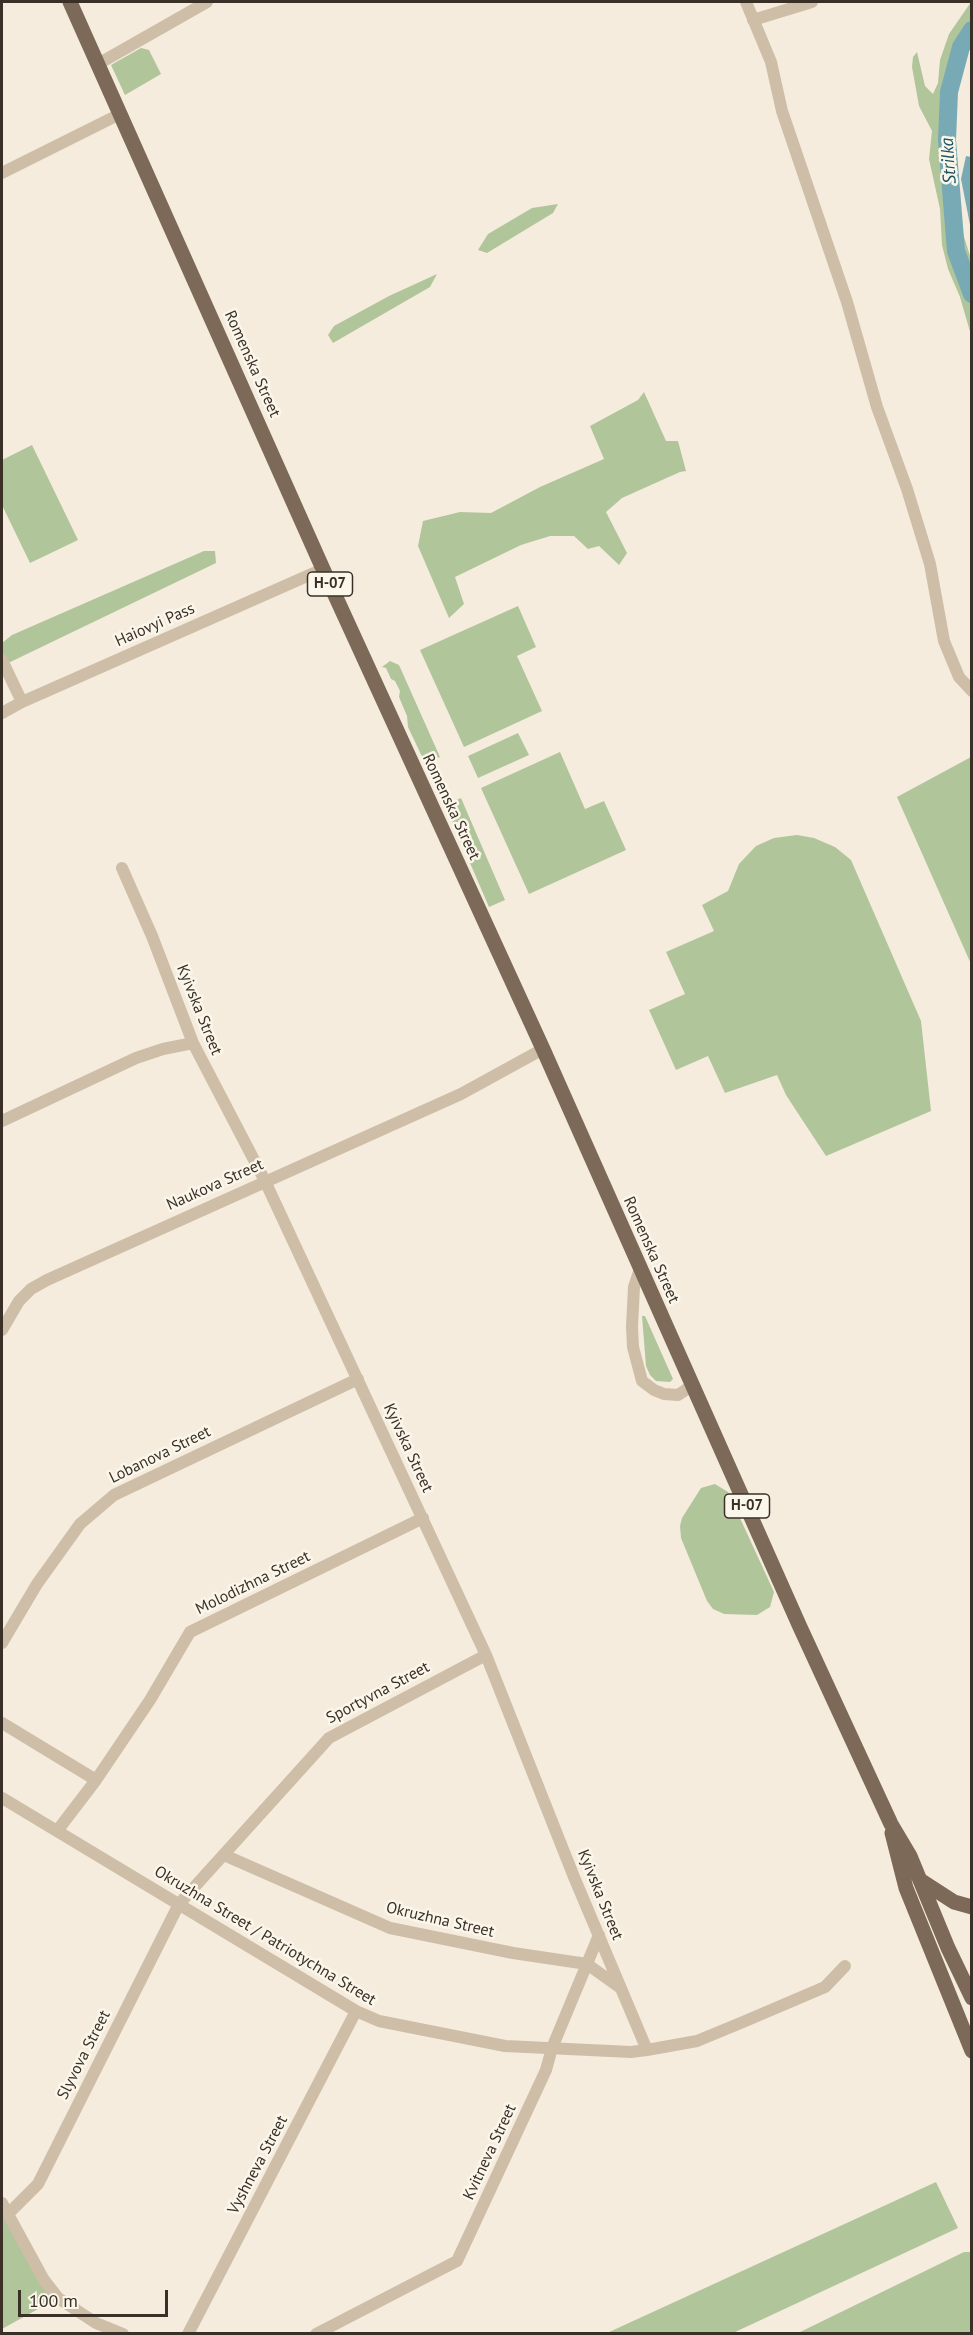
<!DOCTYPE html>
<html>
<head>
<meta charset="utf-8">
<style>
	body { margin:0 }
	#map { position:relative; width:973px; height:2335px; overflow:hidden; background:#f5ecdd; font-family:"PT Sans",sans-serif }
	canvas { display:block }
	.frame { position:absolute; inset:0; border:3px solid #3a3028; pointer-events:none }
	.scale { position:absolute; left:18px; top:2290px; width:150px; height:27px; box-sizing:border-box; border:3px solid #3a3028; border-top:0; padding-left:8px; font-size:18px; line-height:21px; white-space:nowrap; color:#3a3028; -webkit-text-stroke:4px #fbf6ea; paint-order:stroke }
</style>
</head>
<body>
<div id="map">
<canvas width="973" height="2335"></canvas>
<div class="frame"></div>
<div class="scale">100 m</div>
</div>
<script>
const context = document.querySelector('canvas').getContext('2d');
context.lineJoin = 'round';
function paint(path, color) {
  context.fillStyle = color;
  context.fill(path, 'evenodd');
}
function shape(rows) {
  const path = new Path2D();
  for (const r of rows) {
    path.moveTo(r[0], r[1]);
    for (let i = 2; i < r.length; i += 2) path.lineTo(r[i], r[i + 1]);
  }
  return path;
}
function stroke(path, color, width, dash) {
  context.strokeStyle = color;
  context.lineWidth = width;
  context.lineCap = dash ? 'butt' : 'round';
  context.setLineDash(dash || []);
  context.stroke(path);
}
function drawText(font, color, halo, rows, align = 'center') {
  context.font = font + ' "PT Sans",sans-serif';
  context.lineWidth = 5;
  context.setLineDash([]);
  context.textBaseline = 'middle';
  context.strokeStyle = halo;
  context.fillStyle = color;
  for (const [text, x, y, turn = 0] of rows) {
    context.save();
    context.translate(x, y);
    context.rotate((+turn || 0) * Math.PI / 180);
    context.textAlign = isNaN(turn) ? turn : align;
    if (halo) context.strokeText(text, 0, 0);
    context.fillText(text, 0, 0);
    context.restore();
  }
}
const green = shape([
	[971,2,971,20,964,32,955,57,950,153,960,224,971,259,971,335,960,297,948,269,942,245,940,209,929,159,932,131,919,106,912,67,913,57,917,52,925,86,933,94,938,83,940,60,949,34],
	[141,48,149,50,161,74,125,95,111,65],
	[558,204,553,213,487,253,478,250,488,234,532,208],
	[437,274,430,287,333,343,328,335,334,326,389,296],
	[644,392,666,441,678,441,686,471,680,472,622,498,606,512,627,553,619,565,599,546,588,549,574,536,550,536,521,545,455,577,464,604,449,618,418,546,423,521,460,512,491,513,540,487,604,459,590,426,638,400],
	[32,445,78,540,30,563,2,505,2,460],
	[204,551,215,551,216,563,2,666,2,643,12,635],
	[518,606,536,647,517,656,542,711,464,747,420,650],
	[390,661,399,665,440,757,425,763,408,727,407,716,399,697,400,691,395,681,391,679,386,668,382,667],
	[518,733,529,755,478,778,468,756],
	[560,752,585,809,604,801,626,850,529,894,481,788],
	[971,757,971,964,897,797],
	[461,798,505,900,489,907,445,805],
	[797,835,814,838,835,847,851,860,921,1021,931,1111,826,1156,786,1095,777,1075,725,1093,708,1056,676,1070,649,1010,685,994,666,952,714,931,702,905,728,891,739,864,756,846,774,838],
	[642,1316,645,1316,673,1379,670,1382,656,1381,650,1375,646,1366],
	[715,1484,728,1492,774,1592,770,1607,757,1615,724,1614,713,1609,707,1601,681,1538,680,1526,682,1518,701,1488],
	[936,2182,958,2228,733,2333,607,2333],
	[2,2203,58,2298,2,2329],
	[964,2252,971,2252,971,2333,798,2333]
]);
const water = shape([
	[966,156,971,157,971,230,961,179]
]);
const river = shape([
	[972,30,961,47,949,92,947,140,956,251,972,294]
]);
const street = shape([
	[746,2,771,62,782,111,847,302,877,407,907,489,930,564,944,641,959,677,972,691],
	[753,20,812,2],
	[98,64,207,2],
	[2,173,120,114],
	[2,660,22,702],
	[2,713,22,702,323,569],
	[122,868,152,936,193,1043,265,1181,486,1655,574,1877,647,2050],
	[2,1121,136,1058,163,1049,193,1043],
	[640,1269,634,1287,632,1326,633,1347,642,1381,654,1390,664,1394,678,1395,693,1385],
	[2,1330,19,1301,31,1289,47,1280,461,1094,543,1049],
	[2,1643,37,1584,80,1524,114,1495,358,1379],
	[2,1723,96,1780],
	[2,1798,356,2011,379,2021,505,2046,631,2052,647,2050,697,2041,743,2022,825,1987,845,1966],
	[57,1831,96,1780,150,1700,190,1632,423,1518],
	[224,1855,390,1928,513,1953,587,1964,619,1987],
	[2,2203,44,2280,58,2298,96,2323,123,2334],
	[9,2213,38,2184,179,1904,329,1738,486,1655],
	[188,2334,356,2011],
	[316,2334,457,2261,546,2070,552,2048,599,1935]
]);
const primary = shape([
	[70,2,323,569,543,1049,800,1627,891,1824,910,1856,948,1948,972,1998],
	[892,1833,906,1888,972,2051],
	[920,1880,954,1902,972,1907]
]);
const shields = [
	[330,584,45],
	[747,1506,45]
];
const shieldNames = [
	["Н-07",330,584],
	["Н-07",747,1506]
];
const streetNames = [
	["Romenska Street",252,364,66],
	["Haiovyi Pass",155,625,-24],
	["Romenska Street",451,807,65],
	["Kyivska Street",199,1010,68],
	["Naukova Street",215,1185,-24],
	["Romenska Street",651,1250,66],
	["Kyivska Street",408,1448,65],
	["Lobanova Street",160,1455,-26],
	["Molodizhna Street",253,1583,-26],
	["Sportyvna Street",378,1693,-28],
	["Kyivska Street",600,1895,68],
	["Okruzhna Street",440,1920,13],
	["Okruzhna Street / Patriotychna Street",265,1936,31],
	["Slyvova Street",84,2055,-63],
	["Kvitneva Street",490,2152,-65],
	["Vyshneva Street",258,2165,-62]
];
const waterNames = [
	["Strilka",949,161,-94]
];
paint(green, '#b1c59b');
paint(water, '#78aab5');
stroke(river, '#78aab5', 18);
stroke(street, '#cebea7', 12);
stroke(primary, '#7d6958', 15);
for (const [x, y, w] of shields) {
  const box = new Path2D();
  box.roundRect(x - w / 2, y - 12, w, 24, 4.5);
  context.fillStyle = '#fbf6ea';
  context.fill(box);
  stroke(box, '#3a3028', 1.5);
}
drawText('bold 15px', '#3a3028', null, shieldNames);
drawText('16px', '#3a3028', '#fbf6ea', streetNames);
drawText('italic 18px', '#195260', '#fbf6ea', waterNames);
</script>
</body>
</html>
